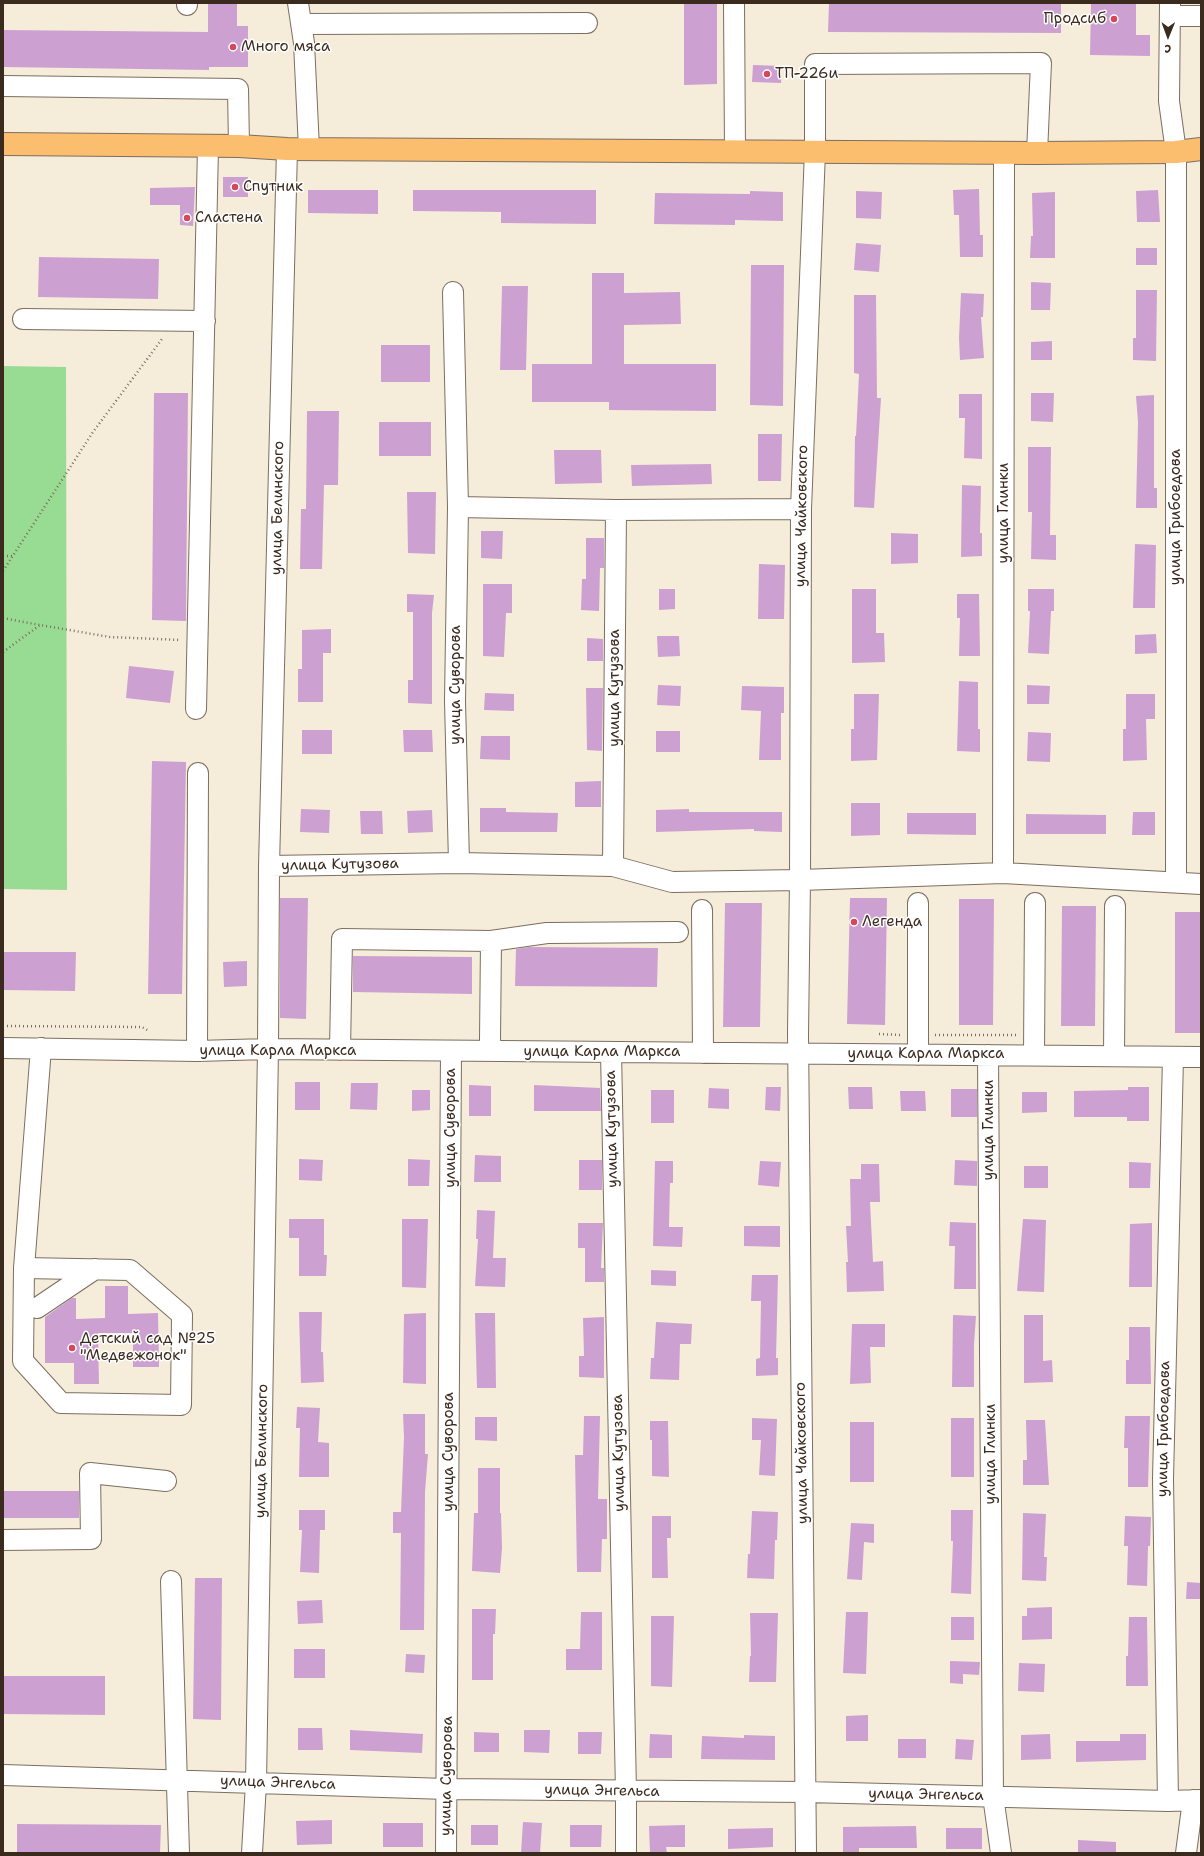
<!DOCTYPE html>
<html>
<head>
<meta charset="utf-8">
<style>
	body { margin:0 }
	#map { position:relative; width:1204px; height:1856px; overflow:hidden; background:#f6ecda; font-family:"Shantell Sans",sans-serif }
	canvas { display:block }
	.frame { position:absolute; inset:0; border:4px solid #3b2a1e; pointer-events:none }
	.north { position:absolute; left:1148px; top:16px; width:40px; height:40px; -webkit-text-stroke:3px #fff; paint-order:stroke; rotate:181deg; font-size:11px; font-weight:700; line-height:16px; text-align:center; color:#3b2a1e }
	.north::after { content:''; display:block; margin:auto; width:14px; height:18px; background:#3b2a1e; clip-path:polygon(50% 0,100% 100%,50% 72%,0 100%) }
</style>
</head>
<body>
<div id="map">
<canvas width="1204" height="1856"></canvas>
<div class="frame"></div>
<div class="north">С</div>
</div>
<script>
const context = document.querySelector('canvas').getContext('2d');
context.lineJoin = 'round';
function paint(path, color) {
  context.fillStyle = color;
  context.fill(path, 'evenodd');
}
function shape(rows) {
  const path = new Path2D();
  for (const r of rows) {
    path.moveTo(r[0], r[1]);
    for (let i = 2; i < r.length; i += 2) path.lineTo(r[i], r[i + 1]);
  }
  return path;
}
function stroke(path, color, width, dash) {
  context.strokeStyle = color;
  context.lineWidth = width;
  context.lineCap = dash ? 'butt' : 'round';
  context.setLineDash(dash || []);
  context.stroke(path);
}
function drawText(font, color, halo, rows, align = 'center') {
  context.font = font + ' "Shantell Sans",sans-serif';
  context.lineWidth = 3;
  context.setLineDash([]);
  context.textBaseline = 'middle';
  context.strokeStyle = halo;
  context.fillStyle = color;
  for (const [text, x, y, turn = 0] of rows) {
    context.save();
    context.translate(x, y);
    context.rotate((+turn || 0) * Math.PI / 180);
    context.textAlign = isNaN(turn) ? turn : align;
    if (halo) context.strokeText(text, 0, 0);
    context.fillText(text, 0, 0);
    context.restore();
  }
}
const green = shape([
	[3,366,66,367,67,890,3,889]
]);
const building = shape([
	[208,3,237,3,237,26,248,26,248,67,209,67,209,70,3,67,3,30,208,32],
	[684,3,717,3,717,84,684,85],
	[829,3,1061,3,1061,33,828,32],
	[1091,3,1136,3,1136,35,1150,35,1150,56,1090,55],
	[753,65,782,66,781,83,752,82],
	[223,177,248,177,248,197,223,197],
	[195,187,193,226,180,225,180,205,150,205,150,188],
	[979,189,980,235,983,235,983,257,960,257,959,215,954,215,953,190],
	[308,190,378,190,378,214,308,213],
	[413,190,596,190,596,224,501,223,501,212,413,211],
	[1158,190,1160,222,1137,222,1136,191],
	[750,191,783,192,783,221,735,220,735,225,654,224,655,193,750,194],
	[856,191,882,192,881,219,856,218],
	[1055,192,1055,258,1030,258,1031,236,1033,236,1032,193],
	[856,243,881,245,879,272,854,270],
	[1136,248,1157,248,1157,265,1136,265],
	[39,257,159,259,158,299,38,297],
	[751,265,784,265,783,406,750,405],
	[592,273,624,273,624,293,680,292,681,324,624,325,624,364,716,364,716,411,609,410,609,402,532,402,532,364,592,364],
	[1031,282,1051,283,1050,310,1031,310],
	[502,286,528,286,526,370,500,370],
	[1136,290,1157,290,1156,361,1133,360,1133,338,1136,338],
	[961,293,984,294,983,317,981,317,984,358,960,360,959,338],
	[854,295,876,295,877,398,881,398,874,508,854,507,855,436,856,436,859,374,854,373],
	[1052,341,1052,360,1031,360,1031,342],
	[381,345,430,345,430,382,381,382],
	[154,393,188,393,186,621,152,620],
	[1031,393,1054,393,1053,422,1031,421],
	[959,394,982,394,982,459,964,458,965,418,959,418],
	[1154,395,1154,488,1157,488,1157,508,1136,508,1138,422,1136,396],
	[307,411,339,411,338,485,324,485,322,569,300,569,301,509,306,509],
	[379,422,431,422,431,456,379,456],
	[758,434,782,434,781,481,758,481],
	[1028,447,1051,447,1050,535,1056,535,1056,560,1031,559,1032,512,1028,512],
	[554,450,601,450,602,483,555,484],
	[711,464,712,484,632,486,631,465],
	[962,485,981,486,980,533,982,533,982,556,961,557],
	[407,492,436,492,435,554,408,553],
	[481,531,503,531,502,559,481,558],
	[891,533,918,534,918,563,891,564],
	[586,538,604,538,604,568,600,568,599,611,581,610,582,579,586,579],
	[1135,544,1156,545,1155,608,1133,608],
	[759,564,785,565,784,619,758,619],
	[483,584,512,584,512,613,506,613,504,657,483,656],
	[659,589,675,589,675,609,659,610],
	[852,589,876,589,876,633,884,633,885,662,852,663],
	[1028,589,1054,589,1054,611,1051,611,1049,654,1028,653,1030,611,1028,611],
	[407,594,434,595,432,613,432,704,408,703,408,680,413,680,413,612,407,612],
	[957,594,979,594,980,656,959,656,960,618,957,618],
	[331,629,331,653,323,653,323,702,298,702,298,669,302,669,302,630],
	[1156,634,1157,653,1135,654,1135,635],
	[657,636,679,636,680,656,658,657],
	[587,638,603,639,603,661,587,661],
	[129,666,174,671,170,703,126,698],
	[959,681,978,682,978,729,980,729,980,752,957,751],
	[658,685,681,686,680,706,657,705],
	[1027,685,1050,686,1049,704,1027,704],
	[742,686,784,687,784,713,781,713,781,760,759,760,761,711,741,710],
	[586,688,603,688,602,751,587,750],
	[485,693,514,694,514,711,484,710],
	[854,694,879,694,877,760,851,761,851,729,854,729],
	[1126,694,1155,694,1155,719,1146,719,1147,760,1123,761,1123,729,1126,729],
	[302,730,332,730,332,754,302,754],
	[403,730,432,730,433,752,404,752],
	[656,731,680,731,680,752,656,752],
	[1028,732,1051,733,1050,762,1027,761],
	[481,736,510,736,510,760,480,759],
	[152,761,186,762,182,994,148,994],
	[601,781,601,807,575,807,575,782],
	[851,803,880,803,880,835,851,836],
	[480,808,506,808,506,812,558,813,557,832,480,832],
	[301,809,330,810,329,833,300,832],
	[689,809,689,812,782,812,782,832,754,831,754,829,656,832,656,810],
	[432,810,433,832,408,833,407,811],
	[360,811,382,811,383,834,361,834],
	[1133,812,1155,812,1155,835,1132,835],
	[907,813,976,813,976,835,907,834],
	[1026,814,1106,815,1106,834,1026,834],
	[280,898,308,898,306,1019,280,1018],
	[850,898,887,898,885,1025,847,1024],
	[959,899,994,899,993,1025,959,1025],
	[725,903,762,903,760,1027,723,1027],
	[1062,906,1096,906,1095,1026,1061,1026],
	[1175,912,1201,912,1201,1033,1175,1033],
	[529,947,658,948,657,987,515,986,516,949],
	[3,952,76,952,75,991,3,990],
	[353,956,472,957,472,994,353,992],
	[247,961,247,986,224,987,223,962],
	[295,1082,320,1082,320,1110,295,1110],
	[351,1083,378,1083,377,1110,350,1109],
	[469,1085,491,1086,491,1116,469,1116],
	[534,1085,600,1088,601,1111,534,1111],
	[766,1087,781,1087,780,1111,765,1110],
	[848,1087,872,1087,873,1109,849,1109],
	[1128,1087,1149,1087,1149,1121,1127,1121,1127,1117,1074,1117,1074,1091,1128,1090],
	[709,1088,729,1089,729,1109,708,1108],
	[951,1089,977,1089,977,1117,951,1117],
	[412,1090,430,1090,430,1110,412,1111],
	[651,1090,674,1090,674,1123,651,1123],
	[900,1091,925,1091,926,1111,901,1111],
	[1022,1092,1047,1092,1047,1112,1022,1113],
	[475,1155,501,1156,501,1182,474,1182],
	[299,1159,323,1160,322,1181,299,1180],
	[408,1159,430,1160,429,1186,408,1186],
	[579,1160,602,1160,602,1190,579,1190],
	[955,1160,977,1161,977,1186,954,1185],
	[655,1161,673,1161,673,1183,670,1183,669,1227,683,1227,682,1247,653,1246],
	[760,1161,781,1162,779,1187,758,1185],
	[1129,1162,1151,1163,1150,1188,1129,1188],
	[861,1164,879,1164,880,1202,870,1202,873,1262,883,1261,884,1291,847,1292,846,1262,848,1262,846,1226,851,1226,850,1179,861,1179],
	[1024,1166,1048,1166,1048,1188,1024,1188],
	[477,1210,495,1211,493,1258,506,1258,505,1287,475,1286,478,1239,476,1239],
	[289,1219,324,1219,324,1255,327,1255,326,1276,299,1276,299,1238,289,1238],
	[402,1219,428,1219,426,1288,402,1287],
	[1023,1219,1046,1220,1044,1292,1017,1291],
	[950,1222,976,1223,976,1289,954,1289,955,1246,949,1246],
	[578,1223,603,1223,601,1268,604,1268,604,1282,585,1282,585,1248,578,1248],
	[1152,1223,1152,1287,1129,1287,1130,1224],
	[744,1226,780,1226,780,1247,744,1246],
	[651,1270,676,1271,676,1286,651,1285],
	[752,1275,778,1275,776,1358,778,1358,778,1375,756,1376,756,1359,760,1358,761,1301,751,1301],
	[105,1286,128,1286,128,1314,158,1313,159,1367,133,1367,133,1333,98,1333,99,1384,74,1384,74,1363,45,1363,45,1317,72,1298,76,1298,76,1319,105,1318],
	[299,1312,322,1312,321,1352,323,1352,324,1382,301,1383],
	[426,1313,426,1384,403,1383,404,1314],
	[475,1313,495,1313,496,1388,477,1388],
	[953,1315,976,1316,974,1344,974,1387,952,1387],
	[1024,1315,1043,1315,1043,1361,1052,1360,1053,1382,1024,1383],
	[604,1317,604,1378,579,1377,579,1356,584,1356,583,1318],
	[656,1322,692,1324,691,1344,680,1344,679,1380,650,1379,651,1358,654,1358],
	[852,1324,885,1324,885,1347,870,1347,871,1383,850,1384],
	[1129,1327,1150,1327,1151,1384,1126,1384,1126,1360,1129,1360],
	[297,1407,320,1408,318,1442,329,1443,329,1477,299,1477,300,1428,296,1428],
	[403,1414,425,1414,425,1454,428,1454,425,1492,424,1630,400,1630,401,1533,393,1533,393,1512,401,1512,404,1437],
	[584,1416,600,1416,598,1499,607,1499,607,1539,602,1539,601,1572,577,1572,575,1455,583,1455],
	[1125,1416,1150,1416,1148,1487,1128,1487,1128,1448,1124,1448],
	[475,1417,497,1417,497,1441,475,1440],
	[752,1418,777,1419,775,1476,759,1475,761,1440,752,1440],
	[951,1418,974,1418,974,1477,951,1477],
	[1026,1420,1045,1420,1049,1485,1023,1485,1023,1460,1027,1460],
	[650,1421,668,1421,669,1477,652,1476,652,1440,650,1440],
	[850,1422,874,1422,874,1482,850,1482],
	[478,1468,500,1468,500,1513,501,1513,502,1548,500,1573,472,1571,474,1513,478,1513],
	[3,1491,79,1491,79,1518,3,1518],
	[299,1510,325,1510,325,1530,320,1530,319,1573,300,1572,302,1530,299,1530],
	[951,1510,973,1510,971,1594,951,1593,953,1541,951,1541],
	[752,1511,778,1512,777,1540,775,1540,774,1579,747,1578,748,1554,750,1554],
	[1023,1513,1046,1514,1044,1557,1047,1557,1046,1581,1022,1580],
	[652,1516,671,1516,671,1538,667,1538,668,1578,652,1578],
	[1125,1516,1151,1517,1150,1546,1148,1546,1147,1586,1127,1585,1128,1546,1124,1546],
	[851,1523,874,1524,874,1543,864,1542,862,1580,847,1579],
	[195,1578,222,1578,221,1720,193,1719],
	[1187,1582,1201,1583,1201,1599,1186,1599],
	[322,1600,323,1623,298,1624,297,1601],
	[1052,1607,1052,1639,1022,1640,1022,1616,1027,1616,1027,1608],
	[472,1609,496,1609,495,1634,493,1634,493,1680,472,1680],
	[581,1612,602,1612,602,1670,566,1670,566,1649,580,1649],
	[846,1612,868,1612,866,1674,843,1673],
	[750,1613,778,1613,776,1682,749,1682,750,1656,751,1656],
	[651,1616,674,1616,672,1687,651,1686],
	[951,1617,974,1617,974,1640,951,1640],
	[1129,1617,1147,1617,1148,1686,1126,1686,1126,1656,1128,1656],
	[294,1649,325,1649,325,1678,294,1678],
	[406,1654,425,1655,424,1673,405,1672],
	[950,1661,980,1662,979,1675,963,1674,963,1684,950,1683],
	[1019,1663,1045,1664,1044,1692,1018,1691],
	[3,1676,105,1676,105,1715,3,1714],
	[868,1715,868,1741,846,1741,846,1716],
	[298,1728,322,1728,323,1750,298,1750],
	[350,1730,423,1734,422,1753,350,1750],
	[524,1730,550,1730,549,1753,524,1752],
	[474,1732,499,1733,499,1752,474,1752],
	[578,1732,602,1732,601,1754,578,1754],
	[650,1734,672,1735,672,1758,649,1758],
	[1050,1734,1051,1759,1021,1760,1021,1735],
	[1120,1734,1146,1734,1146,1760,1076,1762,1076,1741,1120,1741],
	[744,1735,775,1736,775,1760,701,1759,702,1736,744,1738],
	[898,1739,926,1739,926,1758,898,1758],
	[956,1739,974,1740,972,1760,955,1759],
	[332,1820,332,1844,297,1845,296,1821],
	[523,1822,542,1823,540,1853,521,1853],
	[383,1823,423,1823,423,1847,383,1847],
	[17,1824,161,1825,160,1853,17,1853],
	[471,1825,498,1825,498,1845,471,1845],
	[570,1825,602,1825,601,1847,570,1847],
	[685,1825,685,1847,666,1847,667,1853,650,1853,649,1826],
	[916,1826,917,1848,859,1848,859,1853,843,1853,843,1827],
	[773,1828,773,1847,728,1849,728,1829],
	[946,1828,982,1828,982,1849,946,1849],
	[1078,1840,1116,1842,1116,1853,1078,1853]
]);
const path = shape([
	[3,556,13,556],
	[3,571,93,432,162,339],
	[3,618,40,625],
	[3,652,40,625,110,637,181,640],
	[3,1026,142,1027,149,1031],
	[879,1034,900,1035],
	[935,1035,1016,1035]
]);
const minor = shape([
	[187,3,187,5],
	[298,3,304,43,309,149],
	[734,3,735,151],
	[1170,3,1169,101,1176,152,1176,882],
	[1170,16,1201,16],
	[301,24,587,23],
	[3,86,238,89,239,146],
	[453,292,458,507,455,701,459,863],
	[23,319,205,321],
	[458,507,616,510,801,509],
	[196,709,208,146],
	[269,866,459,863,613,866,672,882,800,880,1003,873,1201,884],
	[613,866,616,510],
	[1003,873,1004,152],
	[918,903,918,1055],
	[702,910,703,1053],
	[491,941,547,933,678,932],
	[3,1048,197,1051,268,1049,1201,1057],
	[340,1050,342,939,491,941,490,1040,492,1051],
	[197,1051,198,773],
	[611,1052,626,1792,626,1853],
	[988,1055,993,1796,1001,1853],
	[1034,1055,1035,903],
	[1114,1056,1115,906],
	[24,1268,130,1270,182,1315,181,1405,61,1403,23,1361,24,1268,41,1048],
	[37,1308,95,1269],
	[3,1540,91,1539,90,1473,166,1481],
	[171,1581,179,1853],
	[3,1775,447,1789,806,1792,1168,1801,1201,1800],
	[1168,1801,1163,1479,1173,1057],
	[252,1853,256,1783,268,1049,269,866,287,149],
	[446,1853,451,1051],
	[806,1853,798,1034,800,880,801,509,815,151,815,64,1041,63,1037,153],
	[1186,1853,1193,1800]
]);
const major = shape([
	[3,144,239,146,287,149,1037,153,1176,152,1201,149]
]);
const markers = [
	[1114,19,4,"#d1495b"],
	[233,47,4,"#d1495b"],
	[767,74,4,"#d1495b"],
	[235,187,4,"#d1495b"],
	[187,218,4,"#d1495b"],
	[854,922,4,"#d1495b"],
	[72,1348,4,"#d1495b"]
];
const poiNames = [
	["Продсиб",1106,19,"right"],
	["Много мяса",241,47],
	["ТП-226и",775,74],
	["Спутник",243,187],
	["Сластена",195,218],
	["Легенда",862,922],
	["Детский сад №25",80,1339],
	["\"Медвежонок\"",80,1356]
];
const streetNames = [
	["улица Белинского",278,508,-89],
	["улица Глинки",1004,513,-90],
	["улица Чайковского",802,516,-89],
	["улица Грибоедова",1176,517,-90],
	["улица Суворова",456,685,-90],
	["улица Кутузова",615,688,-90],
	["улица Кутузова",340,865,-1],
	["улица Карла Маркса",278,1051],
	["улица Карла Маркса",602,1052],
	["улица Карла Маркса",926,1054],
	["улица Суворова",451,1128,-90],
	["улица Кутузова",612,1129,-91],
	["улица Глинки",989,1130,-90],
	["улица Грибоедова",1164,1429,-89],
	["улица Белинского",262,1451,-89],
	["улица Суворова",449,1452,-90],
	["улица Кутузова",619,1453,-91],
	["улица Чайковского",802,1453,-91],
	["улица Глинки",991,1454,-90],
	["улица Суворова",447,1776,-89],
	["улица Энгельса",278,1783,2],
	["улица Энгельса",602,1791,1],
	["улица Энгельса",926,1795,1]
];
paint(green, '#98dc93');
paint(building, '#cda0d2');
stroke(minor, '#7c6e60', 22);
stroke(major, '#7c6e60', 24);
stroke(path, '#7c6e60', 2.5, [1, 3]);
stroke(minor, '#fff', 20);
stroke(major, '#fbbe6e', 22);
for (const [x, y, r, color] of markers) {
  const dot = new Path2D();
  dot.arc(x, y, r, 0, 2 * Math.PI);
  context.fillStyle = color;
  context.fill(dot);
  stroke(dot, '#fff', 1.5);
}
drawText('15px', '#3b2a1e', '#fff', poiNames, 'left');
drawText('15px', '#3b2a1e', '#fff', streetNames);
</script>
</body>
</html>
